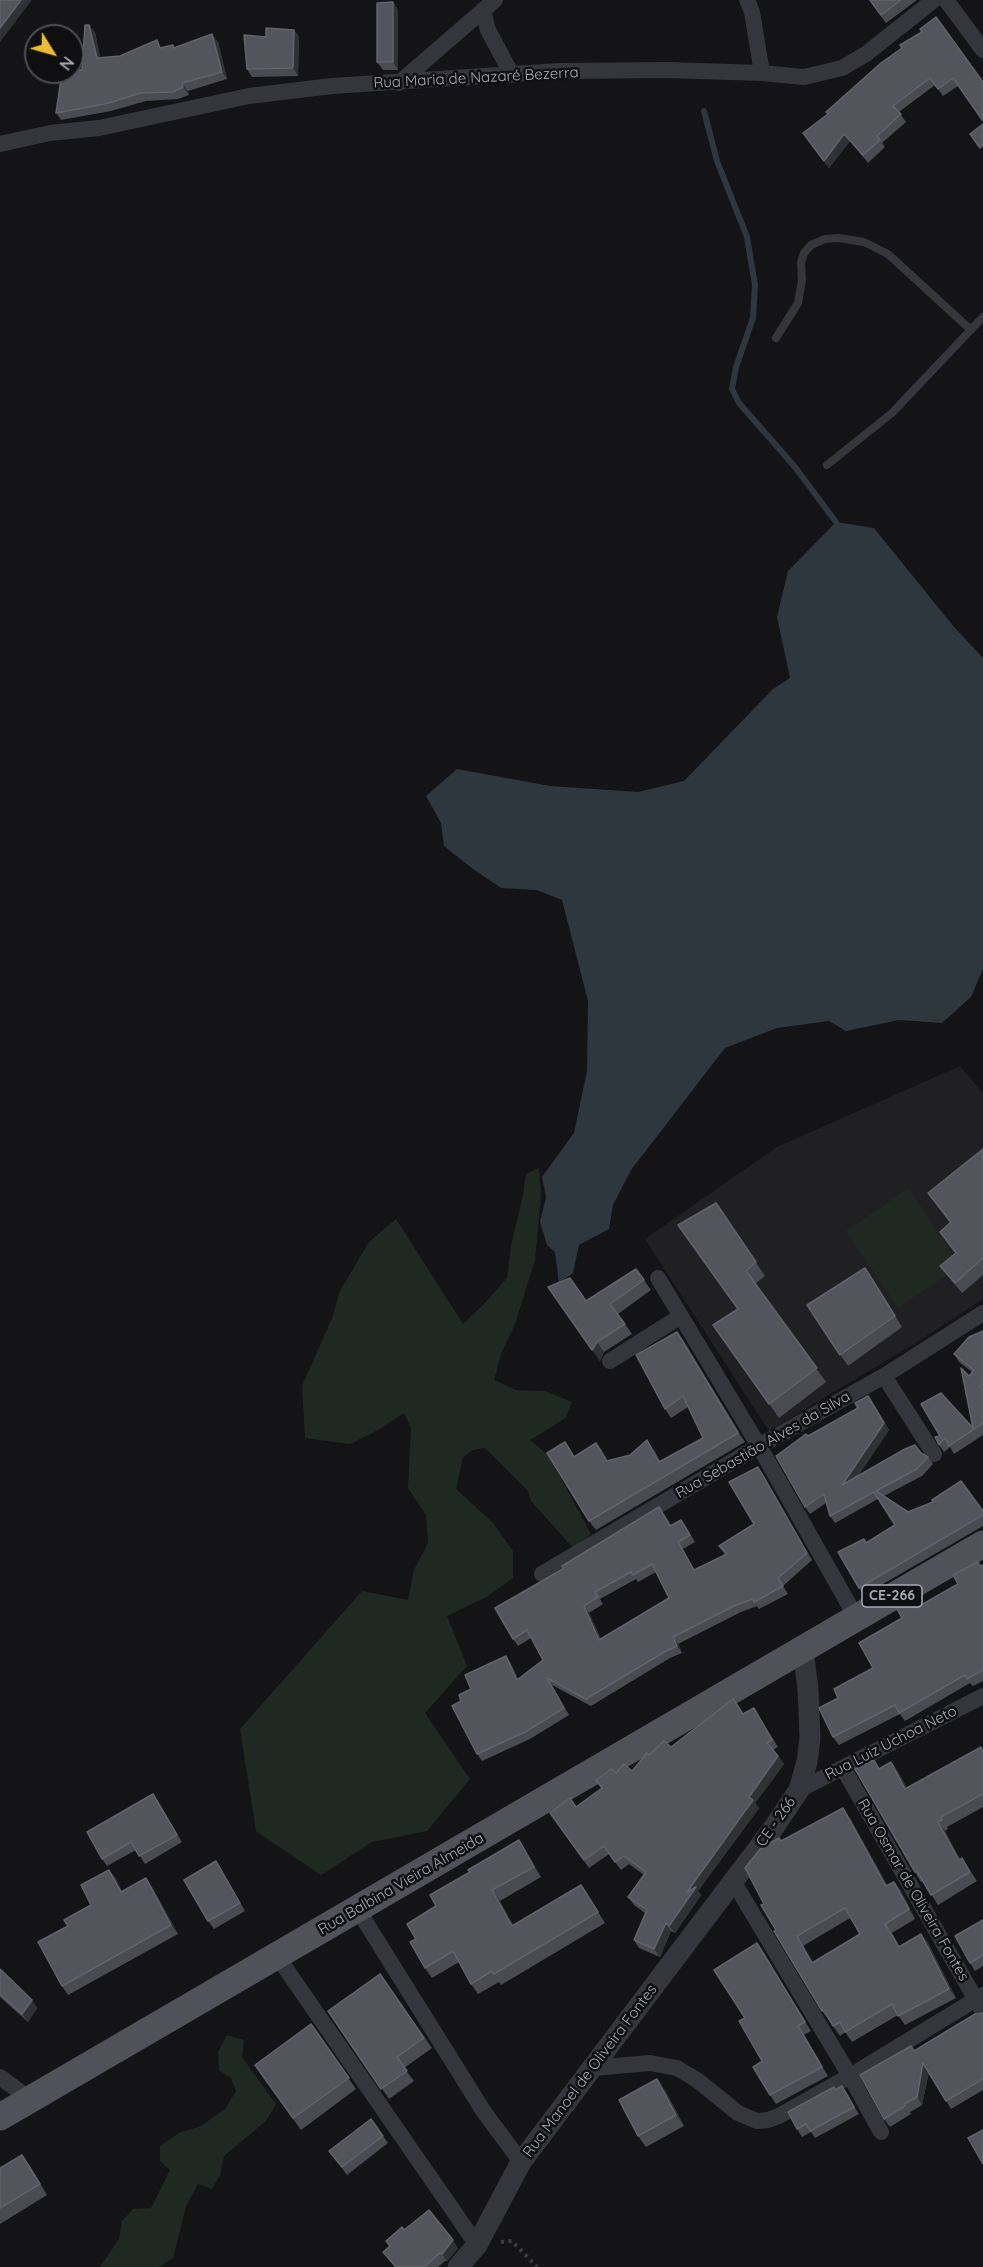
<!DOCTYPE html>
<html>
<head>
<meta charset="utf-8">
<style>
	body { margin:0 }
	#map { position:relative; width:983px; height:2267px; overflow:hidden; background:#141416; font-family:Quicksand,sans-serif }
	canvas { display:block }
	.north { position:absolute; left:24px; top:24px; width:60px; height:60px; box-sizing:border-box; background:#0f0f11; border:2px solid #4b4d53; border-radius:50%; rotate:127deg; font-size:16px; font-weight:700; line-height:24px; text-align:center; color:#a6aab6 }
	.north::after { content:''; display:block; margin:auto; width:21px; height:27px; background:#ecbc35; clip-path:polygon(50% 0,100% 100%,50% 72%,0 100%) }
</style>
</head>
<body>
<div id="map">
<canvas width="983" height="2267"></canvas>
<div class="north">N</div>
</div>
<script>
const context = document.querySelector('canvas').getContext('2d');
context.lineJoin = 'round';
function paint(path, color) {
  context.fillStyle = color;
  context.fill(path, 'evenodd');
}
function shape(rows) {
  const path = new Path2D();
  for (const r of rows) {
    path.moveTo(r[0], r[1]);
    for (let i = 2; i < r.length; i += 2) path.lineTo(r[i], r[i + 1]);
  }
  return path;
}
function stroke(path, color, width, dash) {
  context.strokeStyle = color;
  context.lineWidth = width;
  context.lineCap = dash ? 'butt' : 'round';
  context.setLineDash(dash || []);
  context.stroke(path);
}
function drawText(font, color, halo, rows, align = 'center') {
  context.font = font + ' Quicksand,sans-serif';
  context.lineWidth = 5;
  context.setLineDash([]);
  context.textBaseline = 'middle';
  context.strokeStyle = halo;
  context.fillStyle = color;
  for (const [text, x, y, turn = 0] of rows) {
    context.save();
    context.translate(x, y);
    context.rotate((+turn || 0) * Math.PI / 180);
    context.textAlign = isNaN(turn) ? turn : align;
    if (halo) context.strokeText(text, 0, 0);
    context.fillText(text, 0, 0);
    context.restore();
  }
}
const built = shape([
	[960,1066,983,1093,983,1299,917,1342,769,1431,645,1239,777,1147]
]);
const green = shape([
	[539,1168,541,1196,535,1260,515,1324,501,1354,494,1380,516,1390,545,1391,572,1402,566,1418,530,1440,548,1455,591,1534,573,1548,531,1501,528,1491,485,1448,473,1450,463,1457,456,1489,493,1523,513,1551,513,1578,488,1596,447,1616,467,1666,425,1713,470,1779,427,1831,372,1842,321,1875,256,1831,240,1729,362,1591,408,1600,414,1570,428,1543,426,1515,408,1488,411,1428,404,1413,378,1430,350,1444,305,1438,302,1386,332,1318,340,1291,369,1242,396,1219,463,1324,484,1304,507,1278,511,1246,523,1195,526,1174],
	[909,1188,960,1266,898,1308,846,1231],
	[227,2035,244,2040,242,2057,276,2104,266,2121,224,2156,220,2175,212,2189,198,2184,186,2206,173,2258,159,2267,100,2267,119,2239,122,2221,133,2209,151,2208,170,2170,160,2161,160,2146,179,2133,201,2126,225,2109,236,2091,231,2078,219,2070,218,2052]
]);
const water = shape([
	[836,522,874,528,954,627,983,658,983,969,971,997,942,1023,899,1020,846,1031,829,1021,777,1028,725,1048,631,1170,613,1205,609,1229,579,1245,573,1273,559,1283,555,1252,547,1245,540,1222,546,1197,542,1177,574,1133,587,1071,588,1001,562,900,537,890,501,888,473,869,444,846,441,823,426,796,457,769,550,786,638,792,684,781,773,689,790,678,777,617,788,571]
]);
const stream = shape([
	[704,111,717,161,747,237,755,285,753,318,736,367,732,389,739,403,795,467,836,522]
]);
const path = shape([
	[501,2242,512,2241,537,2267]
]);
const service = shape([
	[776,338,798,303,802,280,801,263,804,253,811,245,825,239,839,238,864,242,888,254,971,330],
	[827,465,892,413,983,317]
]);
const minor = shape([
	[747,0,752,12,762,73],
	[946,0,983,50],
	[483,10,488,30,512,75],
	[399,83,495,0],
	[0,144,50,133,99,128,249,96,332,86,560,71,667,70,762,73,804,77,842,68,866,54,934,0],
	[658,1278,759,1446,856,1617],
	[610,1361,681,1316],
	[884,1376,934,1454],
	[542,1574,759,1446,884,1376,983,1313],
	[843,1768,983,2012],
	[799,1790,983,1696],
	[733,1881,850,2076,983,1995],
	[358,1910,484,2112,521,2162],
	[277,1956,477,2245],
	[593,2068,650,2063,677,2068,697,2080,738,2113,757,2121,768,2120,779,2116,850,2076,881,2132],
	[0,2077,31,2100]
]);
const tertiary = shape([
	[458,2267,477,2245,521,2162,772,1830,799,1790,807,1762,810,1738,808,1689,803,1650]
]);
const primary = shape([
	[0,2117,983,1544]
]);
const wall = shape([
	[869,0,917,0,886,23],
	[393,2,398,10,398,70,383,70,377,62],
	[294,30,299,37,298,76,252,77,247,69,266,37],
	[95,32,100,58,120,56,163,47,175,47,218,42,227,79,188,91,189,95,178,99,146,101,111,111,61,120,56,113,82,70],
	[881,63,983,82,958,86,943,96,935,85,899,112,906,122,882,143,885,147,868,163,850,141,829,168,803,133,828,114],
	[983,1149,983,1275,962,1293,948,1276,940,1266,956,1253,940,1232,950,1223,928,1193],
	[725,1216,765,1276,755,1284,826,1382,779,1418,713,1325,738,1309],
	[636,1269,651,1290,618,1314,632,1334,604,1352,600,1361,548,1287,586,1301],
	[873,1279,902,1327,848,1366,807,1305],
	[983,1331,983,1435,954,1454,950,1447,944,1452,939,1445,935,1437,973,1428,972,1372,959,1362,954,1354],
	[677,1332,745,1442,596,1530,589,1521,574,1456,608,1460,654,1450,660,1461,703,1438,688,1407,671,1418,665,1409],
	[873,1403,889,1430,858,1476,921,1453,928,1457,933,1464,922,1476,884,1496,908,1512,983,1511,983,1526,864,1595,859,1588,866,1543,895,1525,878,1499,835,1523,830,1516,826,1503,810,1514,805,1507,808,1436],
	[763,1474,812,1560,783,1586,788,1594,759,1609,757,1606,741,1612,678,1644,682,1653,670,1658,591,1706,552,1685,569,1715,530,1739,482,1761,477,1754,461,1701,471,1689,506,1656,511,1664,518,1679,543,1660,531,1638,518,1646,513,1639,664,1514,671,1525,686,1527,695,1542,683,1549,694,1570,725,1555,719,1546,754,1524],
	[656,1572,669,1598,601,1639,589,1613,603,1604,600,1599,636,1579,638,1582],
	[978,1562,981,1566,983,1565,983,1681,973,1686,970,1683,905,1721,900,1714,839,1745,833,1737,838,1698,873,1668,902,1618,909,1596,917,1608,958,1584],
	[754,1708,778,1747,773,1750,784,1764,755,1803,759,1808,698,1891,701,1895,675,1933,671,1931,660,1957,639,1948,634,1940,645,1913,634,1905,628,1897,644,1875,629,1864,621,1870,609,1854,589,1868,550,1813,576,1807,602,1788,616,1773,632,1771,649,1755,671,1747,743,1714],
	[983,1750,983,1807,947,1827,948,1829,945,1831,960,1860,962,1858,977,1881,938,1905,923,1881,921,1882,915,1872,880,1768,891,1762,898,1772,907,1788],
	[153,1794,182,1842,145,1864,136,1850,107,1866,102,1859],
	[850,1818,887,1885,894,1882,901,1891,915,1919,892,1933,899,1946,921,1934,928,1943,956,1998,905,2025,898,2015,852,2042,845,2032,840,2036,822,2011,776,1930,764,1904,782,1841],
	[850,1918,860,1934,813,1962,803,1946],
	[519,1840,526,1851,541,1877,500,1901,513,1926,581,1885,605,1923,501,1985,499,1982,478,1994,471,1984,459,1962,432,1978,425,1968,416,1939,436,1906],
	[216,1861,245,1911,214,1929,208,1921],
	[109,1870,116,1879,122,1891,152,1887,178,1934,68,1995,62,1986,68,1926,91,1905],
	[983,1920,983,1966,975,1971,970,1963],
	[757,1943,811,2031,804,2035,828,2076,776,2104,770,2095,762,2061,745,2018],
	[0,1969,32,2000,37,2008,28,2022,0,1997],
	[380,1974,432,2048,404,2068,414,2081,389,2099,328,2011],
	[983,2013,983,2090,951,2109,929,2072,922,2105,910,2112,911,2114,890,2127,884,2119,914,2051],
	[311,2024,356,2089,301,2130,255,2065],
	[842,2086,859,2114,815,2138,811,2132,802,2137,797,2129,836,2090],
	[665,2090,684,2126,646,2147,638,2136],
	[371,2119,388,2143,347,2175,329,2151],
	[30,2166,47,2195,0,2224,0,2168],
	[404,2230,458,2248,447,2261,445,2261,438,2267,395,2267,383,2252,390,2246,386,2241]
]);
const shadedWall = shape([
	[21,0,31,0,31,1,0,42,0,28],
	[393,2,398,10,398,70,393,62],
	[89,25,95,32,102,66,97,58],
	[294,30,299,37,298,76,293,68],
	[212,34,218,42,227,79,222,72],
	[182,83,188,91,189,95,183,87],
	[844,134,850,141,829,168,824,161],
	[865,1268,873,1279,902,1327,895,1316],
	[677,1332,684,1341,745,1442,738,1433],
	[597,1342,604,1352,600,1361,592,1350],
	[868,1396,889,1430,847,1492,842,1485],
	[647,1440,654,1450,665,1471,659,1462],
	[758,1467,763,1474,812,1560,807,1553],
	[584,1606,589,1613,604,1647,599,1640],
	[673,1637,678,1644,682,1653,677,1646],
	[506,1656,511,1664,522,1687,517,1680],
	[547,1678,552,1685,569,1715,564,1708],
	[778,1756,784,1764,755,1803,759,1808,698,1891,701,1895,675,1933,669,1926,687,1892,749,1797],
	[891,1762,898,1772,912,1798,905,1789],
	[153,1794,158,1801,182,1842,177,1835],
	[843,1808,850,1818,893,1895,886,1886],
	[938,1822,945,1831,966,1870,959,1860],
	[519,1840,526,1851,541,1877,534,1867],
	[109,1870,116,1879,127,1901,121,1892],
	[146,1878,152,1887,178,1934,171,1925],
	[894,1882,901,1891,915,1919,909,1909],
	[492,1890,500,1901,520,1937,512,1926],
	[666,1923,671,1931,660,1957,654,1949],
	[921,1934,928,1943,956,1998,949,1989],
	[797,1936,803,1946,818,1972,812,1963],
	[757,1943,763,1952,811,2031,805,2022],
	[32,2000,37,2008,28,2022,22,2014],
	[798,2026,804,2035,828,2076,822,2067],
	[923,2063,929,2071,922,2105,917,2097],
	[657,2079,665,2090,684,2126,676,2115],
	[842,2086,848,2094,859,2114,854,2107],
	[22,2155,30,2166,47,2195,40,2184],
	[453,2240,458,2248,447,2261,442,2254]
]);
const building = shape([
	[0,0,21,0,0,28,0,0],
	[870,0,901,0,881,15,870,0],
	[393,2,393,62,377,62,377,3,393,2],
	[936,17,983,82,983,121,953,78,938,89,930,78,893,106,901,114,877,136,880,140,863,155,844,134,824,161,803,133,828,114,826,112,881,63,902,48,900,45,922,32,920,29,936,17],
	[85,25,89,25,97,58,120,56,157,40,160,48,173,45,174,48,212,34,222,72,182,83,183,87,173,92,141,93,105,104,56,113,62,72,72,72,72,69,82,70,85,25],
	[266,28,294,30,293,68,247,69,244,35,266,37,266,28],
	[983,124,983,145,980,148,970,134,983,124],
	[983,1149,983,1258,955,1283,940,1266,956,1253,940,1232,951,1222,928,1193,983,1149],
	[716,1203,756,1262,746,1271,817,1368,769,1404,713,1325,738,1309,678,1225,716,1203],
	[865,1268,895,1316,840,1355,807,1305,865,1268],
	[636,1269,644,1280,610,1304,625,1324,597,1342,592,1350,548,1287,570,1278,586,1301,636,1269],
	[983,1331,983,1384,980,1387,983,1390,983,1423,949,1446,945,1438,939,1445,935,1437,940,1436,921,1404,941,1393,973,1428,961,1368,969,1376,974,1370,954,1354,969,1337,983,1331],
	[677,1332,738,1433,589,1521,547,1453,565,1442,574,1457,596,1443,607,1461,630,1455,647,1440,659,1462,703,1438,683,1396,665,1409,636,1355,677,1332],
	[868,1396,884,1423,842,1485,905,1449,915,1445,921,1453,928,1457,917,1469,876,1491,908,1512,933,1502,932,1500,961,1481,983,1511,983,1515,859,1588,838,1552,864,1539,866,1543,895,1525,874,1492,830,1516,824,1494,805,1507,776,1456,806,1434,808,1436,858,1408,855,1403,868,1396],
	[758,1467,807,1553,778,1578,783,1586,754,1602,753,1599,736,1605,673,1637,677,1646,666,1651,586,1699,547,1678,564,1708,525,1732,477,1754,452,1706,461,1701,459,1695,471,1689,465,1675,506,1656,517,1680,543,1660,527,1630,513,1639,495,1608,563,1569,562,1566,659,1507,670,1526,681,1520,690,1535,678,1542,694,1570,727,1554,719,1546,754,1524,729,1482,758,1467],
	[652,1564,669,1598,599,1640,584,1606,598,1597,595,1592,631,1572,633,1575,652,1564],
	[978,1562,980,1566,983,1565,983,1670,967,1679,965,1675,899,1713,895,1705,833,1737,819,1708,838,1698,834,1689,873,1668,859,1643,902,1618,894,1604,909,1596,916,1608,958,1584,953,1575,978,1562],
	[733,1699,743,1714,754,1708,772,1740,767,1743,778,1756,749,1797,753,1800,687,1892,696,1887,669,1926,666,1923,654,1949,634,1940,647,1910,628,1897,646,1872,624,1856,615,1862,604,1846,584,1860,550,1813,570,1798,576,1807,602,1788,596,1780,612,1769,616,1773,624,1764,632,1771,647,1753,649,1755,664,1741,671,1747,733,1699],
	[981,1747,983,1751,983,1794,941,1817,942,1820,938,1822,959,1860,962,1858,970,1872,931,1895,917,1871,915,1872,855,1769,874,1760,879,1769,891,1762,905,1789,981,1747],
	[153,1794,177,1835,139,1856,131,1842,102,1859,87,1832,153,1794],
	[843,1808,886,1886,894,1882,909,1909,885,1924,899,1947,921,1934,949,1989,898,2016,892,2004,845,2032,840,2022,833,2026,824,2010,822,2011,774,1931,776,1930,761,1905,764,1904,745,1868,760,1849,779,1838,781,1841,843,1808],
	[845,1908,860,1934,812,1963,797,1936,845,1908],
	[519,1840,534,1867,492,1890,512,1926,581,1885,598,1912,494,1974,492,1971,471,1984,453,1951,425,1968,410,1942,416,1939,407,1924,436,1906,430,1895,470,1872,468,1870,519,1840],
	[216,1861,240,1903,208,1921,184,1880,216,1861],
	[109,1870,121,1892,146,1878,171,1925,62,1986,38,1942,68,1926,64,1920,91,1905,81,1885,109,1870],
	[983,1920,983,1955,970,1963,955,1936,983,1920],
	[757,1943,805,2022,798,2026,822,2067,770,2095,753,2067,762,2061,739,2021,745,2018,714,1970,757,1943],
	[0,1969,32,2000,22,2014,0,1994,0,1969],
	[380,1974,424,2038,397,2057,407,2071,381,2089,328,2011,380,1974],
	[983,2013,983,2079,946,2101,923,2063,917,2097,904,2104,905,2106,884,2119,860,2075,911,2046,914,2051,975,2014,983,2013],
	[311,2024,349,2078,293,2118,255,2065,311,2024],
	[657,2079,676,2115,638,2136,619,2100,657,2079],
	[842,2086,854,2107,810,2131,806,2124,797,2129,788,2112,834,2087,835,2090,842,2086],
	[371,2119,383,2136,342,2167,329,2151,371,2119],
	[983,2130,983,2164,968,2138,983,2130],
	[22,2155,40,2184,0,2208,0,2168,22,2155],
	[429,2210,453,2240,442,2254,440,2253,424,2267,396,2267,383,2252,390,2246,386,2241,402,2227,404,2230,429,2210]
]);
const shields = [
	[892,1596,60]
];
const shieldNames = [
	["CE-266",892,1596]
];
const streetNames = [
	["Rua Maria de Nazaré Bezerra",476,78,-3],
	["Rua Sebastião Alves da Silva",763,1445,-30],
	["Rua Luiz Uchoa Neto",891,1743,-27],
	["CE - 266",776,1822,-55],
	["Rua Balbina Vieira Almeida",401,1884,-30],
	["Rua Osmar de Oliveira Fontes",913,1890,60],
	["Rua Manoel de Oliveira Fontes",590,2071,-53]
];
paint(built, '#202023');
paint(green, '#202822');
paint(water, '#2e363e');
stroke(stream, '#2e363e', 6);
stroke(path, '#3b3c42', 4, [3, 4.5]);
stroke(service, '#35363b', 8);
stroke(minor, '#35363b', 16);
stroke(tertiary, '#35363b', 21);
stroke(primary, '#515259', 27);
paint(wall, '#4a4b51');
paint(shadedWall, '#303135');
paint(building, '#54555c');
stroke(building, '#61636a', 1.5);
for (const [x, y, w] of shields) {
  const box = new Path2D();
  box.roundRect(x - w / 2, y - 11, w, 22, 4.5);
  context.fillStyle = '#0f0f11';
  context.fill(box);
  stroke(box, '#a6aab6', 1.5);
}
drawText('bold 14px', '#a6aab6', null, shieldNames);
drawText('15px', '#a6aab6', '#0f0f11', streetNames);
</script>
</body>
</html>
